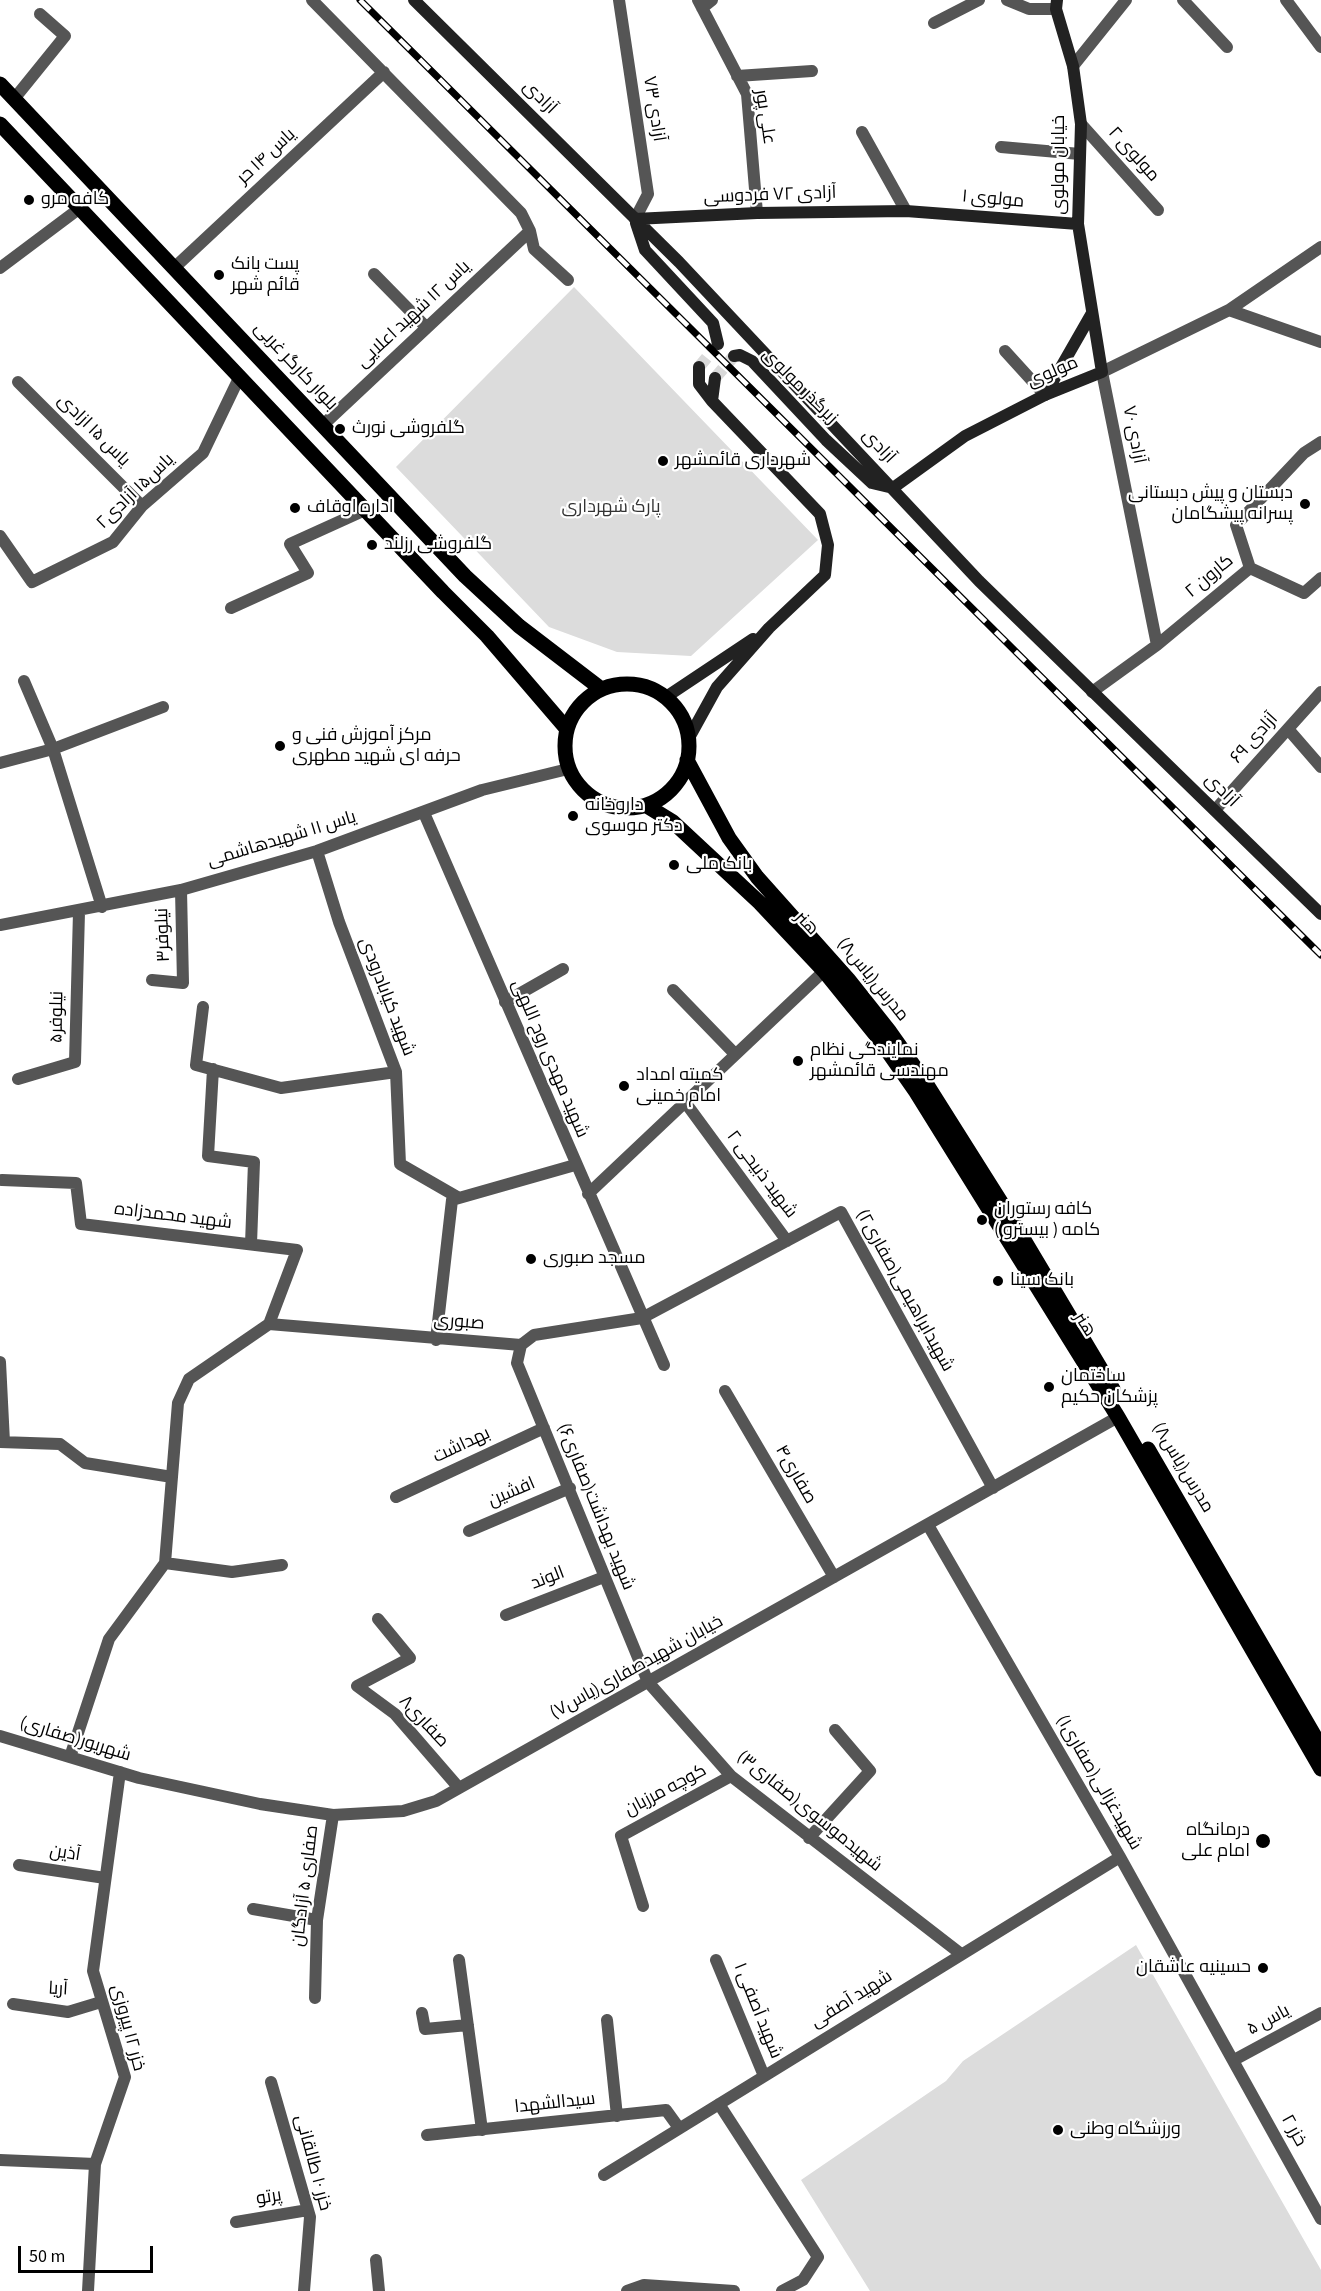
<!DOCTYPE html>
<html>
<head>
<meta charset="utf-8">
<style>
	body { margin:0 }
	#map { position:relative; width:1321px; height:2291px; overflow:hidden; background:#fff; font-family:"Source Sans 3",sans-serif }
	canvas { display:block }
	.scale { position:absolute; left:18px; top:2246px; width:135px; height:27px; box-sizing:border-box; border:3px solid #000; border-top:0; padding-left:8px; font-size:18px; line-height:21px; white-space:nowrap; color:#000; -webkit-text-stroke:4px #fff; paint-order:stroke }
</style>
</head>
<body>
<div id="map">
<canvas width="1321" height="2291"></canvas>
<div class="scale">50 m</div>
</div>
<script>
const context = document.querySelector('canvas').getContext('2d');
context.lineJoin = 'round';
function paint(path, color) {
  context.fillStyle = color;
  context.fill(path, 'evenodd');
}
function shape(rows) {
  const path = new Path2D();
  for (const r of rows) {
    if (r.length === 3) {
      path.moveTo(r[0] + r[2], r[1]);
      path.arc(r[0], r[1], r[2], 0, 2 * Math.PI);
      continue;
    }
    path.moveTo(r[0], r[1]);
    for (let i = 2; i < r.length; i += 2) path.lineTo(r[i], r[i + 1]);
  }
  return path;
}
function stroke(path, color, width, dash) {
  context.strokeStyle = color;
  context.lineWidth = width;
  context.lineCap = dash ? 'butt' : 'round';
  context.setLineDash(dash || []);
  context.stroke(path);
}
function drawText(font, color, halo, rows, align = 'center') {
  context.font = font + ' "Source Sans 3",Cairo,sans-serif';
  context.lineWidth = 4.5;
  context.setLineDash([]);
  context.textBaseline = 'middle';
  context.strokeStyle = halo;
  context.fillStyle = color;
  for (const [text, x, y, turn = 0] of rows) {
    context.save();
    context.translate(x, y);
    context.rotate((+turn || 0) * Math.PI / 180);
    context.textAlign = isNaN(turn) ? turn : align;
    if (halo) context.strokeText(text, 0, 0);
    context.fillText(text, 0, 0);
    context.restore();
  }
}
const green = shape([
	[574,287,818,540,691,656,617,652,549,627,396,467],
	[1136,1945,1321,2270,1321,2291,870,2291,801,2180,946,2081,963,2061]
]);
const secondaryTunnel = shape([
	[699,367,718,344],
	[715,378,734,356]
]);
const street = shape([
	[312,0,521,213,530,231,534,249,568,280],
	[619,0,648,194,635,219],
	[698,0,747,94,757,213],
	[1007,0,1029,9,1056,9],
	[1183,0,1227,47],
	[1286,0,1321,47],
	[702,8,712,0],
	[934,23,979,0],
	[1073,66,1126,0],
	[737,76,812,71],
	[14,99,65,36,40,14],
	[1081,124,1158,210],
	[862,132,906,211],
	[1001,147,1080,154],
	[0,268,80,208],
	[174,268,384,72],
	[374,274,426,327],
	[1229,310,1321,247],
	[1005,351,1045,395],
	[18,382,142,506],
	[323,425,530,231],
	[0,536,32,582,113,542,142,506,203,453,240,376],
	[1250,568,1304,593,1321,578],
	[231,608,308,573,290,544,365,510],
	[1157,645,1102,372,1229,310,1321,342],
	[24,681,53,749,102,907],
	[1092,692,1157,645,1250,568,1236,525,1304,453,1321,442],
	[1288,729,1321,767],
	[0,763,53,749,163,707],
	[1215,810,1321,692],
	[424,813,664,1365],
	[317,851,339,922,396,1072,400,1164,459,1198],
	[0,925,181,890,317,851,482,790,568,769],
	[152,980,183,983,181,890],
	[673,990,735,1054],
	[505,1002,563,969],
	[203,1007,196,1065,281,1088,396,1072],
	[213,1069,208,1156,254,1162,251,1244],
	[18,1079,75,1062,79,912],
	[685,1102,787,1241],
	[2,1180,76,1183,81,1224,297,1250,269,1324],
	[588,1194,824,971],
	[269,1324,521,1345,534,1335,642,1318,841,1212,993,1488],
	[436,1340,452,1200,575,1165],
	[521,1345,517,1363,648,1682,731,1776,961,1954],
	[0,1362,4,1442],
	[725,1391,834,1577],
	[0,1442,60,1444,85,1463,172,1477],
	[396,1497,544,1428],
	[928,1525,1120,1857,1321,2219],
	[469,1531,570,1488],
	[165,1563,232,1572,282,1565],
	[506,1615,604,1577],
	[378,1619,410,1658,357,1686,395,1714,459,1788],
	[0,1736,139,1778,260,1804,333,1815,403,1811,436,1801,1118,1417],
	[70,1757,109,1639,165,1563,178,1403,189,1379,269,1324],
	[809,1838,870,1771,835,1730],
	[19,1865,105,1878],
	[643,1906,621,1836,731,1776],
	[253,1909,317,1920],
	[459,1960,482,2130],
	[716,1960,764,2076],
	[315,1998,317,1920,333,1815],
	[13,2004,68,2012,101,2002],
	[422,2013,425,2029,468,2025],
	[607,2020,617,2116],
	[1234,2060,1321,2013],
	[271,2082,310,2217,304,2291],
	[719,2104,818,2257,803,2280,782,2291],
	[427,2135,666,2110,679,2128],
	[0,2160,95,2164],
	[604,2175,1120,1857],
	[236,2222,308,2210],
	[376,2260,379,2291],
	[88,2291,95,2164,125,2077,93,1971,120,1772],
	[627,2291,644,2285,734,2291]
]);
const secondary = shape([
	[414,0,679,262,979,581,1321,914],
	[635,219,757,213,906,211,1078,224],
	[636,223,645,250,713,323,718,344],
	[734,356,740,355,752,361,826,440,872,483,893,488],
	[1045,395,1092,313],
	[712,401,715,378],
	[893,488,965,436,1045,395,1102,372,1078,224,1081,124,1073,66,1056,9,1057,0],
	[666,697,753,639],
	[690,736,717,687,769,628,825,575,828,545,820,514,712,401,699,384,699,367]
]);
const primary = shape([
	[0,84,465,576,519,626,600,688],
	[0,124,443,592,487,636,566,728],
	[627,746,62],
	[687,760,729,838,757,877,848,979,890,1032,924,1080,1011,1218,1113,1389],
	[647,806,673,822,760,903,824,971,879,1039,916,1092,1118,1417,1321,1769],
	[1148,1449,1321,1747]
]);
const rail = shape([
	[360,0,1321,955]
]);
const markers = [
	[29,200,6,"#000"],
	[219,275,6,"#000"],
	[340,429,6,"#000"],
	[663,461,6,"#000"],
	[1305,504,6,"#000"],
	[295,508,6,"#000"],
	[372,545,6,"#000"],
	[280,746,6,"#000"],
	[573,816,6,"#000"],
	[674,865,6,"#000"],
	[798,1061,6,"#000"],
	[624,1086,6,"#000"],
	[982,1220,6,"#000"],
	[531,1259,6,"#000"],
	[998,1281,6,"#000"],
	[1049,1387,6,"#000"],
	[1263,1841,8,"#000"],
	[1263,1968,6,"#000"],
	[1058,2130,6,"#000"]
];
const streetNames = [
	["آزادی",539,98,45],
	["آزادی ۷۳",653,109,81],
	["علی پور",764,117,81],
	["مولوی ۲",1133,155,48],
	["یاس ۱۴ حر",267,157,-43],
	["خیابان مولوی",1060,165,-90],
	["آزادی ۷۲ فردوسی",770,196,-2],
	["مولوی ۱",993,200,5],
	["یاس ۱۲ شهید اعلایی",414,315,-43],
	["بلوار کارگر غربی",295,367,47],
	["مولوی",1053,373,-23],
	["زیرگذر مولوی",799,387,45],
	["یاس ۱۵ ازادی",93,431,45],
	["آزادی ۷۰",1133,435,79],
	["آزادی",878,447,47],
	["یاس۱۵ آزادی۲",136,492,-44],
	["کارون ۲",1210,577,-40],
	["آزادی ۶۹",1255,739,-48],
	["آزادی",1221,791,45],
	["یاس ۱۱ شهیدهاشمی",282,840,-17],
	["هنر",806,924,47],
	["نیلوفر۳",164,935,-92],
	["مدرس(یاس۸)",872,980,51],
	["شهید کیابادرودی",386,997,69],
	["نیلوفر۵",58,1017,-89],
	["شهید مهدی روح اللهی",549,1059,67],
	["شهید ذبیحی ۲",761,1175,53],
	["شهید محمدزاده",173,1217,7],
	["شهیدابراهیمی(صفاری۲)",904,1291,61],
	["صبوری",459,1323,4],
	["هنر",1084,1325,58],
	["بهداشت",462,1446,-25],
	["مدرس(یاس۸)",1182,1468,59],
	["صفاری۴",795,1475,60],
	["افشین",512,1493,-23],
	["شهید بهداشت(صفاری۶)",595,1507,68],
	["الوند",548,1579,-21],
	["خیابان شهیدصفاری(یاس۷)",637,1668,-29],
	["صفاری۸",423,1722,47],
	["شهریور(صفاری)",75,1740,17],
	["شهیدغزالی(صفاری۱)",1098,1783,60],
	["کوچه مرزبان",666,1791,-28],
	["شهیدموسوی(صفاری۳)",809,1812,39],
	["آذین",65,1854,9],
	["صفاری ۵ آزادگان",306,1886,-83],
	["آریا",58,1990,3],
	["شهید آصفی",852,2000,-32],
	["شهید آصفی ۱",757,2011,68],
	["یاس ۵",1269,2021,-28],
	["خزر ۱۲ پیروزی",127,2028,75],
	["سیدالشهدا",555,2104,-6],
	["خزر ۲",1293,2131,61],
	["خزر ۱۰ طالقانی",312,2163,75],
	["پرتو",269,2198,-9]
];
const poiNames = [
	["کافه مرو",41,200],
	["پست بانک",231,265],
	["قائم شهر",231,286],
	["گلفروشی نورث",352,429],
	["شهرداری قائمشهر",675,461],
	["دبستان و پیش دبستانی",1293,494,"right"],
	["پسرانه پیشگامان",1293,515,"right"],
	["اداره اوقاف",307,508],
	["گلفروشی رزلند",384,545],
	["مرکز آموزش فنی و",292,736],
	["حرفه ای شهید مطهری",292,757],
	["داروخانه",585,806],
	["دکتر موسوی",585,827],
	["بانک ملی",686,865],
	["نمایندگی نظام",810,1051],
	["مهندسی قائمشهر",810,1072],
	["کمیته امداد",636,1076],
	["امام خمینی",636,1097],
	["کافه رستوران",994,1210],
	["کامه ( بیسترو )",994,1231],
	["مسجد صبوری",543,1259],
	["بانک سینا",1010,1281],
	["ساختمان",1061,1377],
	["پزشکان حکیم",1061,1398],
	["درمانگاه",1250,1831,"right"],
	["امام علی",1250,1852,"right"],
	["حسینیه عاشقان",1251,1968,"right"],
	["ورزشگاه وطنی",1070,2130]
];
const parkNames = [
	["پارک شهرداری",611,508]
];
paint(green, '#dcdcdc');
stroke(secondaryTunnel, '#d9d9d9', 12, [12, 6]);
stroke(street, '#555', 12);
stroke(secondary, '#222', 12);
stroke(primary, '#000', 15);
stroke(rail, '#000', 7);
stroke(rail, '#fff', 4.5, [14]);
for (const [x, y, r, color] of markers) {
  const dot = new Path2D();
  dot.arc(x, y, r, 0, 2 * Math.PI);
  context.fillStyle = color;
  context.fill(dot);
  stroke(dot, '#fff', 2);
}
drawText('18px', '#000', '#fff', streetNames);
drawText('18px', '#000', '#fff', poiNames, 'left');
drawText('18px', '#333', '#fff', parkNames);
</script>
</body>
</html>
